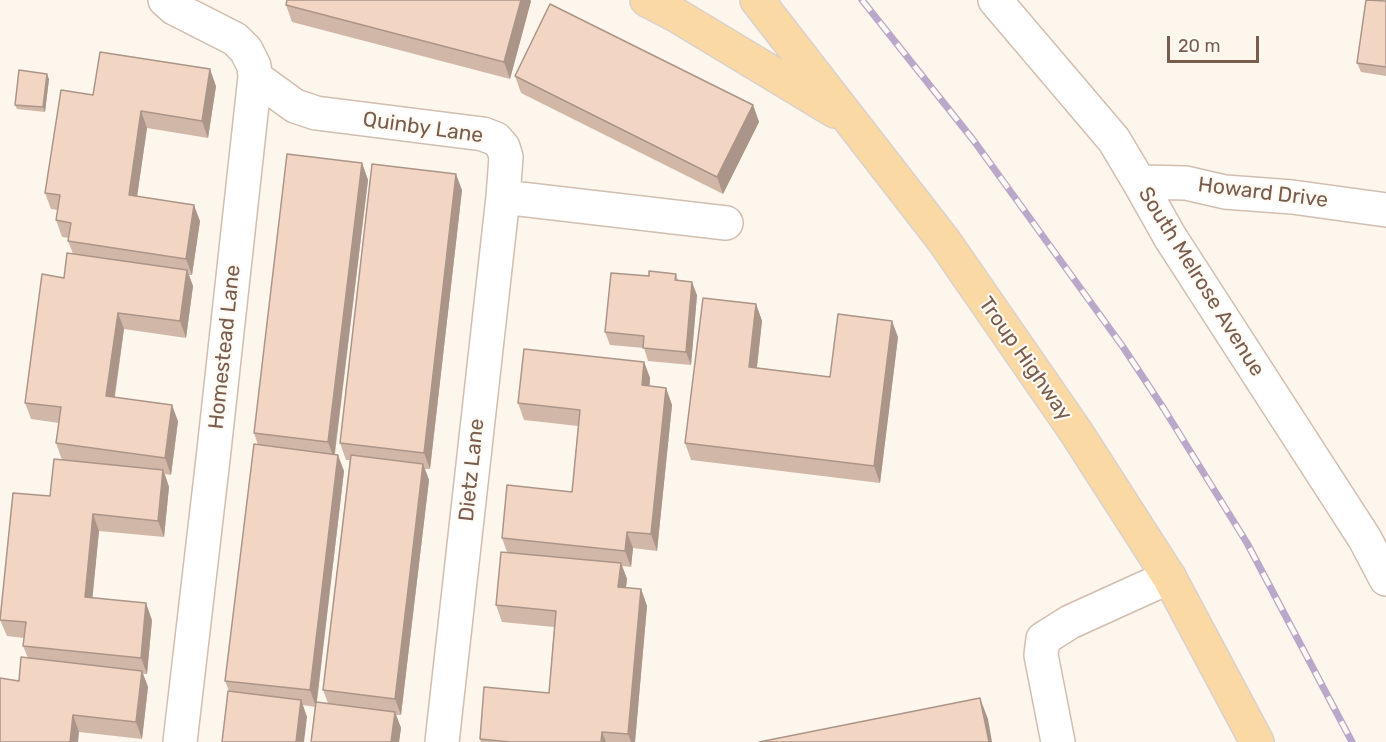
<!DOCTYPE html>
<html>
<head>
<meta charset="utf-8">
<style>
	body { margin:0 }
	#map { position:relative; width:1386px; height:742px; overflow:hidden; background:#fdf6ec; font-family:Rubik,sans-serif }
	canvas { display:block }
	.scale { position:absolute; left:1167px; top:36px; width:92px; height:27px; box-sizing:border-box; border:3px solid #7a5c4d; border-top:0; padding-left:8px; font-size:18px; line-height:21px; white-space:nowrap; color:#7a5c4d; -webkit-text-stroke:4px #fffaf3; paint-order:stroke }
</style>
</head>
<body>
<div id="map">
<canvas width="1386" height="742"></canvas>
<div class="scale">20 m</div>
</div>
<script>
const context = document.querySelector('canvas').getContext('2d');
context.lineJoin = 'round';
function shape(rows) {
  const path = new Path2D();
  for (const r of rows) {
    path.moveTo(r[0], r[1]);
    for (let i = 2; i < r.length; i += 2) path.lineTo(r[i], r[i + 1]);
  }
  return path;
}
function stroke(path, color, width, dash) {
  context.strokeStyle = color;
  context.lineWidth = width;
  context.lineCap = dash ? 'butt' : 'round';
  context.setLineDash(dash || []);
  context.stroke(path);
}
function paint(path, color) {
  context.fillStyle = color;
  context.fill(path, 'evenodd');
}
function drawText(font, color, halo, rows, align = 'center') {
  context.font = font + ' Rubik,sans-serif';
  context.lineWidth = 4.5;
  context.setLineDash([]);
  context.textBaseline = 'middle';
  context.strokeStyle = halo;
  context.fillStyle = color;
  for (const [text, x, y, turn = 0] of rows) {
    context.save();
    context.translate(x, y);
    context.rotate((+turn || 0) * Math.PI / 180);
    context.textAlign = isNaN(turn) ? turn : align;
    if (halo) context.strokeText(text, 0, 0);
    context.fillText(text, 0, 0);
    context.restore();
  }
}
const minor = shape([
	[165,0,174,8,235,39,246,50,254,66,255,77,213,459,180,742],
	[995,0,1114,140,1139,182,1170,237,1365,539,1386,579],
	[255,77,295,106,316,113,483,134,496,139,503,147,506,157,503,197,442,742],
	[1139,182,1186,183,1225,192,1292,197,1386,210],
	[503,197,726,223],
	[1058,742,1041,655,1043,639,1070,622,1169,577]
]);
const major = shape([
	[647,0,676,15,835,111],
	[757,0,944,241,1076,432,1169,577,1257,742]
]);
const rail = shape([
	[862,0,974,141,1123,347,1164,409,1247,543,1352,742]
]);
const wall = shape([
	[287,0,530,0,531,1,510,79,292,22,286,5],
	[1386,1,1386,76,1361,72,1357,63],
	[515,76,753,105,759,122,723,194,521,93],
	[49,79,45,112,17,109,15,105],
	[216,86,208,138,147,128,137,196,200,221,192,275,189,275,193,286,186,338,124,329,115,397,178,421,171,475,165,474,169,487,164,537,99,531,92,598,152,620,147,674,143,674,148,687,142,739,79,732,19,681,28,658,23,646,24,638,7,636,0,620,50,496,62,460,56,443,59,423,31,419,25,403,64,278,73,254,68,241,69,238,62,237,56,220,58,210,51,209,45,193,93,95],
	[362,163,368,180,335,454,344,471,317,702,328,703,323,690,350,460,346,460,340,443,462,190,430,469,425,469,429,480,401,715,396,715,401,728,399,742,311,742,315,707,303,705,307,717,229,691,225,681,258,445,254,433],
	[676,274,678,280,697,295,691,365,648,361,644,348,610,345,605,332,649,276],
	[756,304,762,321,757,368,830,377,898,337,880,483,691,460,685,443],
	[644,362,650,378,650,386,666,388,672,405,657,551,633,548,631,567,622,566,627,579,626,588,641,589,647,606,635,742,481,742,480,739,549,693,554,627,502,622,496,605,507,552,502,538,572,492,578,426,524,420,518,403]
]);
const shadedWall = shape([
	[521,0,530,0,531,1,510,79,504,62],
	[210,69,216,86,208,138,202,121],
	[47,74,49,79,45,112,43,107],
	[753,105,759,122,723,194,717,177],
	[141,111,147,128,135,211,129,195],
	[362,163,368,180,334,458,328,442],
	[456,174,462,190,430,469,424,453],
	[194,205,200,221,192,275,186,259],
	[187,270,193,286,186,338,180,321],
	[692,282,697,295,691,365,686,352],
	[756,304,762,321,755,383,749,367],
	[118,313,124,329,112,413,106,396],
	[892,321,898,337,880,483,874,466],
	[644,362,650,378,648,402,642,385],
	[666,388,672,405,657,551,651,534],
	[172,405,178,421,171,475,165,458],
	[338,455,344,471,316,707,310,690],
	[423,464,429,480,401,715,395,699],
	[163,470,169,487,164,537,158,521],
	[93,514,99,531,91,613,85,597],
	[627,532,633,548,631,567,625,551],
	[621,563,627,579,624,603,618,587],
	[641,589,647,606,635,742,631,742,628,734],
	[146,603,152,620,147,674,141,658],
	[142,671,148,687,142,739,136,722],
	[980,698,988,719,992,742,989,742],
	[301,700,307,717,304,742,296,742],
	[395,712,401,728,399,742,391,742],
	[73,715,79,732,78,742,70,742],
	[602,732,606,742,601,742]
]);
const building = shape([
	[287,0,521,0,504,62,286,5,287,0],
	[1366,0,1386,1,1386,67,1357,63,1366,0],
	[550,4,753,105,717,177,515,76,550,4],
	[100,52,210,69,202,121,141,111,129,195,194,205,186,259,68,241,71,223,56,220,60,195,45,193,61,90,93,95,100,52],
	[19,70,47,74,43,107,15,105,19,70],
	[287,154,362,163,328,442,254,433,287,154],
	[372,164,456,174,424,453,340,443,372,164],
	[67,253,187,270,180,321,118,313,106,396,172,405,165,458,56,443,61,407,25,403,42,274,64,278,67,253],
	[649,271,676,274,675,280,692,282,686,352,643,348,644,336,605,332,611,273,649,276,649,271],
	[703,298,756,304,749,367,830,377,838,314,892,321,874,466,685,443,703,298],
	[524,349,644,362,642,385,666,388,651,534,627,532,625,551,502,538,507,485,572,492,580,410,518,403,524,349],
	[254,444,338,455,310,690,225,681,254,444],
	[351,455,423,464,395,699,323,690,351,455],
	[54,459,163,470,158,521,93,514,85,597,146,603,141,658,23,646,26,622,0,620,13,493,50,496,54,459],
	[501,552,621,563,618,587,641,589,628,734,602,732,601,742,510,742,480,739,484,687,549,693,556,611,496,605,501,552],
	[21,657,142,671,136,722,73,715,70,742,0,742,0,678,19,681,21,657],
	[228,691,301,700,296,742,222,742,228,691],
	[980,698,989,742,759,742,980,698],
	[316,702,395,712,391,742,311,742,316,702]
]);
const streetNames = [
	["Quinby Lane",423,128,8],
	["Howard Drive",1263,193,7],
	["South Melrose Avenue",1201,282,58],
	["Homestead Lane",225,347,-84],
	["Troup Highway",1025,359,55],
	["Dietz Lane",472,470,-84]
];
stroke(minor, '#d1beb0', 36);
stroke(major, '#dad1cd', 36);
stroke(minor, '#fff', 33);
stroke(major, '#fbd9a5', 33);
stroke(rail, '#b9a8c9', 7);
stroke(rail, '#fffaf3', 4.5, [14]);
paint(wall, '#d1b7a8');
paint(shadedWall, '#aa9588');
paint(building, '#f3d5c3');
stroke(building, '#aa9588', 1.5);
drawText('21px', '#7a5c4d', '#fffaf3', streetNames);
</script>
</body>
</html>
